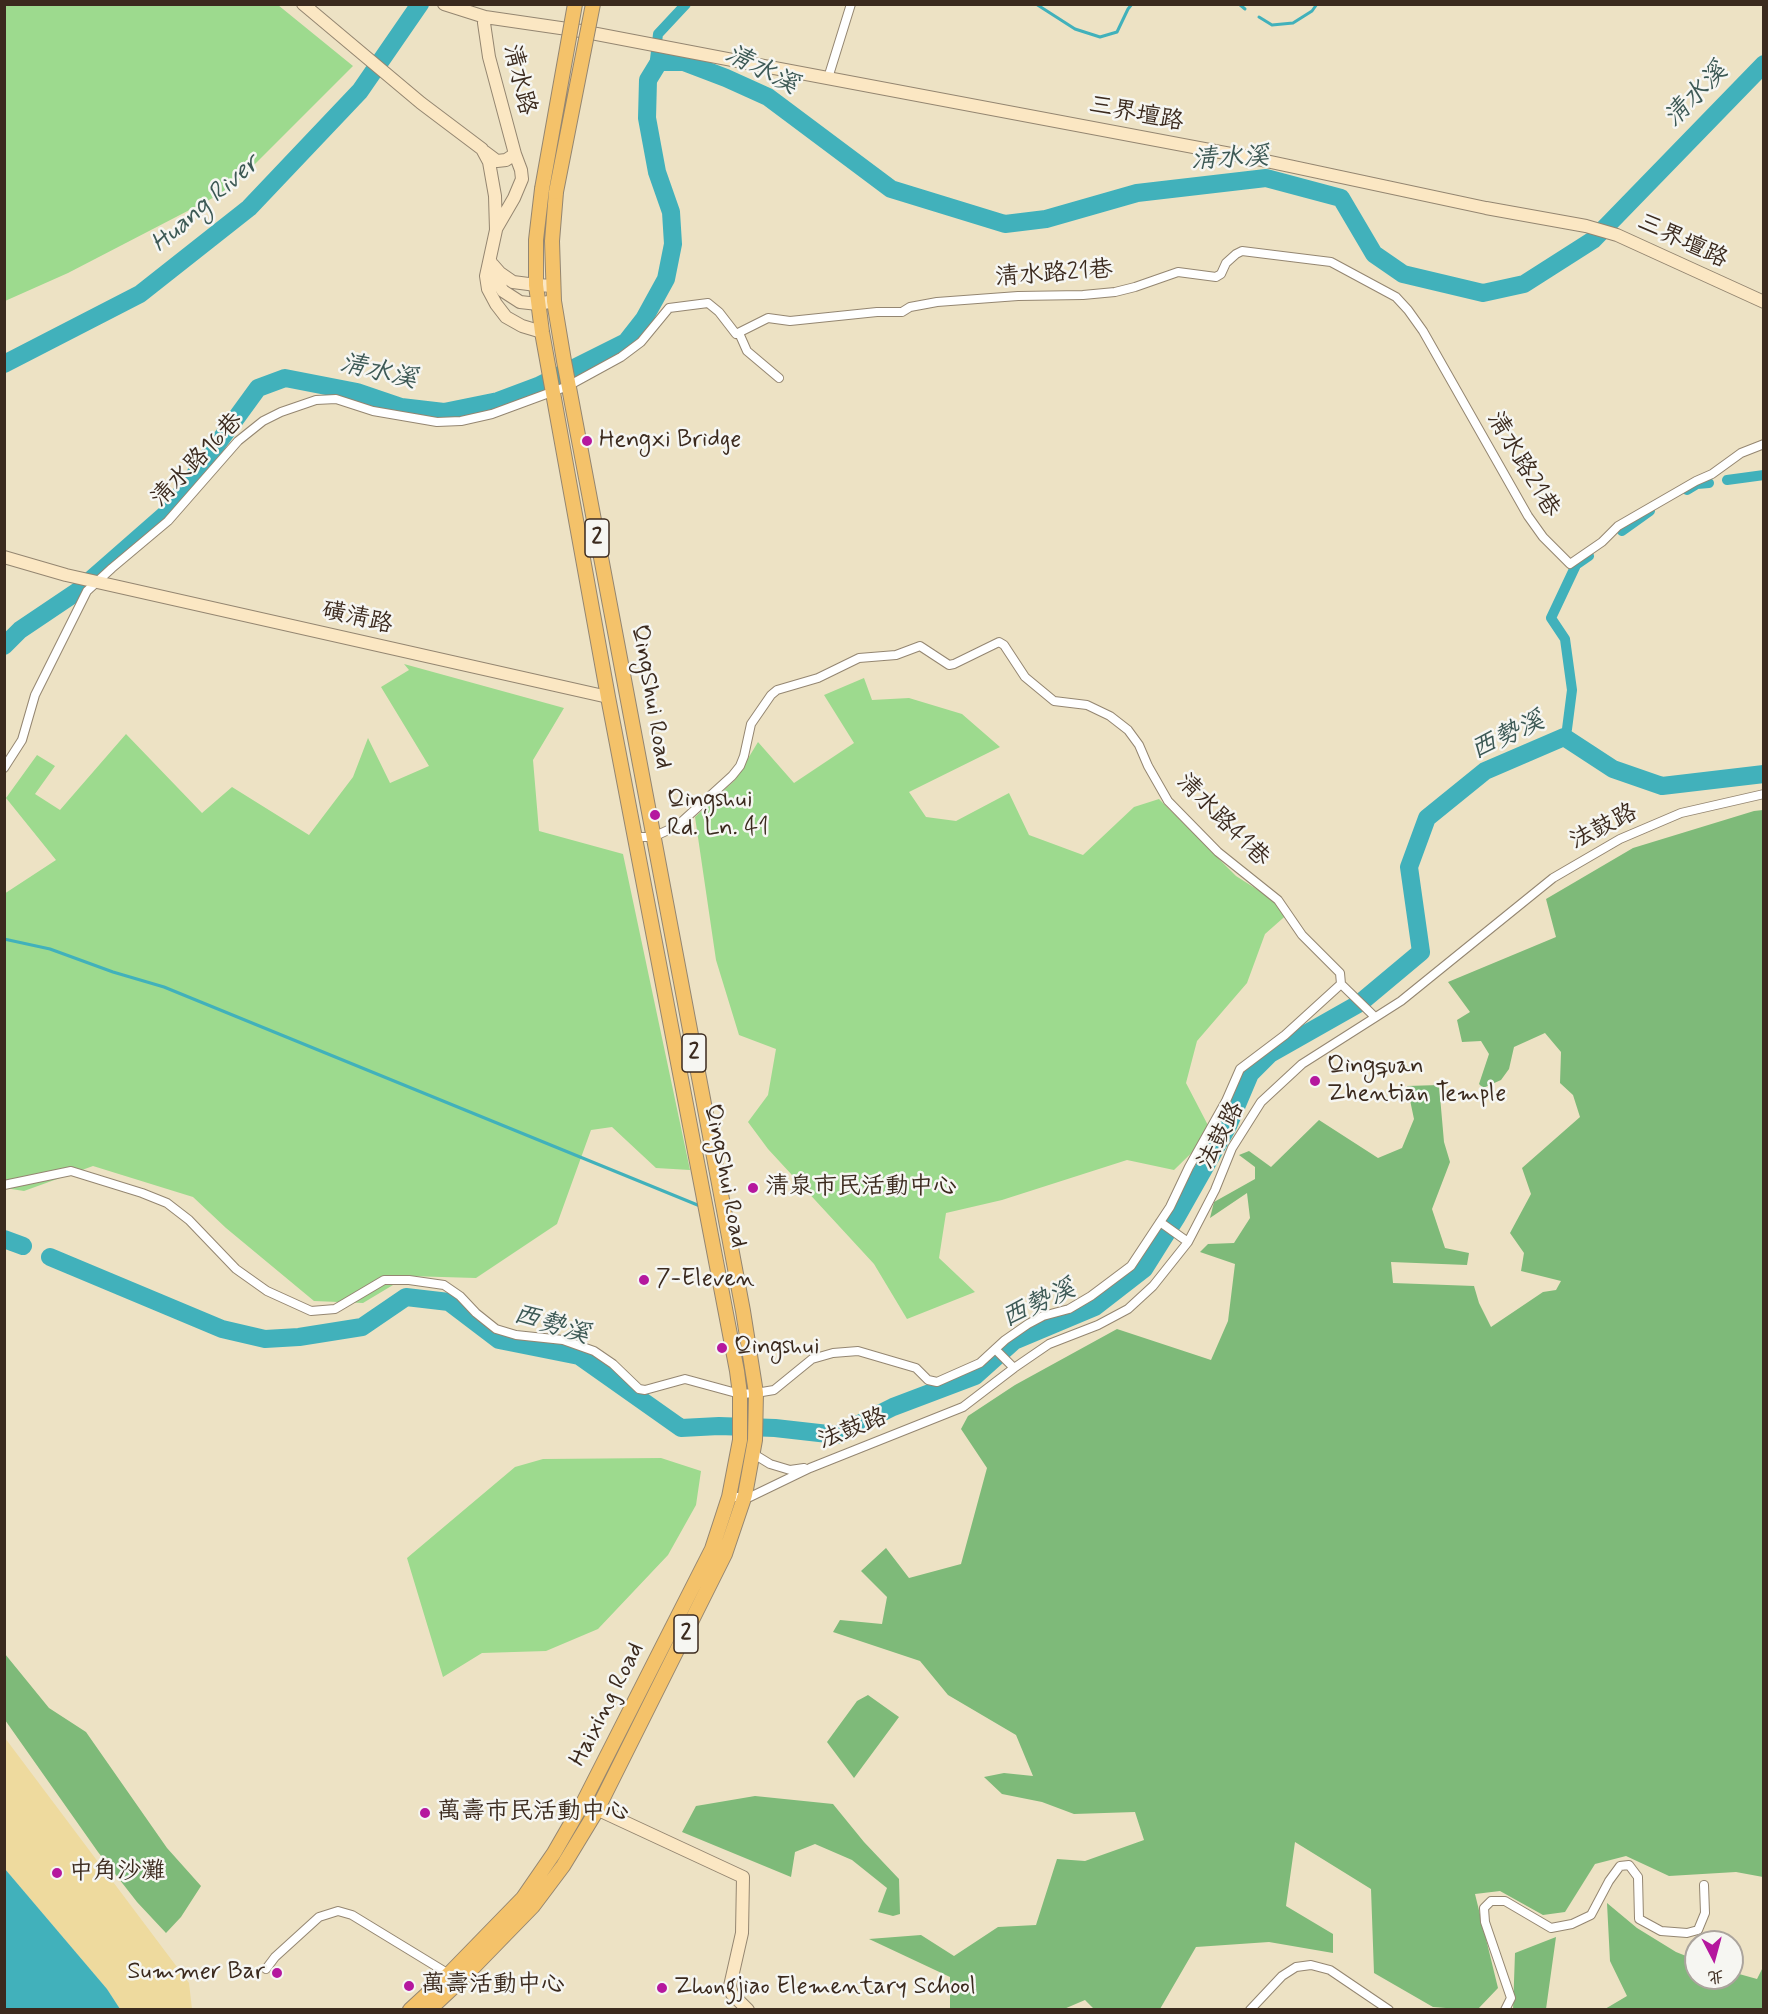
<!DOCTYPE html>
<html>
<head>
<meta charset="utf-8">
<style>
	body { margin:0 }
	#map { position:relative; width:1768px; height:2014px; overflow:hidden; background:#ede2c4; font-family:Mynerve,"LXGW WenKai TC",sans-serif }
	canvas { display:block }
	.frame { position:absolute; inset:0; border:6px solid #3b2a1e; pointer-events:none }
	.north { position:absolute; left:1684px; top:1930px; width:60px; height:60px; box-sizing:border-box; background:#f6f6f2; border:2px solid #aba49d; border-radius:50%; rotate:174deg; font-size:16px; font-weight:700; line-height:24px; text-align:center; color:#3b2a1e }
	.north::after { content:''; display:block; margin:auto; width:21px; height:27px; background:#b5179e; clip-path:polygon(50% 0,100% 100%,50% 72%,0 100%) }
</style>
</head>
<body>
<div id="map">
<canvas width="1768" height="2014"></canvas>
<div class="frame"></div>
<div class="north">北</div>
</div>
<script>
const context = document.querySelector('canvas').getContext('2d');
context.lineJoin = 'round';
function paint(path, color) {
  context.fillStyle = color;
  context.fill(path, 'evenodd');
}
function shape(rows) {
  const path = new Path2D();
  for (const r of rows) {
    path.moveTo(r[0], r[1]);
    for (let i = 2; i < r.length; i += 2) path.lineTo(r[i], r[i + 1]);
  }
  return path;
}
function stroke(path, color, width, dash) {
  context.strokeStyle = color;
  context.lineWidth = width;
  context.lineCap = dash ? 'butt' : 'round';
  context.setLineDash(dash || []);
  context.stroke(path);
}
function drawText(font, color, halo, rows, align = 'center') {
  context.font = font + ' Mynerve,"LXGW WenKai TC",sans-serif';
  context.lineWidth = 5;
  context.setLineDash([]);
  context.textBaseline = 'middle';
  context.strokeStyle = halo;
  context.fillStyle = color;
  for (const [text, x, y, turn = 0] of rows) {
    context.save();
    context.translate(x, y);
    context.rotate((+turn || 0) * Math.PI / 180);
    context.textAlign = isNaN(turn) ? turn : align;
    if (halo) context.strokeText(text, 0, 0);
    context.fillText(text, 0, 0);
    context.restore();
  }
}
const green = shape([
	[5,4,278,5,353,66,230,189,68,273,5,301],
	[404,664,564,708,533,760,539,831,623,854,690,1170,656,1168,612,1127,591,1130,557,1224,476,1278,408,1276,363,1303,314,1301,226,1228,193,1197,93,1166,24,1191,5,1188,4,894,56,860,6,798,37,755,55,766,35,794,60,810,126,734,202,813,232,787,309,835,353,777,368,738,390,783,429,766,381,687,409,670],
	[864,678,872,700,909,698,962,714,1000,747,909,792,926,817,956,821,1009,793,1029,835,1083,855,1134,807,1159,799,1236,876,1291,911,1265,934,1247,983,1197,1041,1186,1083,1212,1133,1174,1170,1127,1160,1002,1200,946,1213,939,1258,975,1292,907,1319,874,1264,768,1149,748,1122,768,1095,776,1049,739,1035,716,960,695,817,735,780,758,742,794,783,854,743,824,695],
	[661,1458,701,1471,696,1505,668,1555,598,1629,546,1651,482,1653,443,1677,407,1558,515,1467,543,1459]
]);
const forest = shape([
	[1763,810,1763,1877,1736,1872,1669,1876,1626,1856,1595,1864,1565,1912,1543,1915,1500,1891,1475,1894,1498,1988,1478,2009,1459,2009,1433,2007,1374,1973,1371,1889,1295,1842,1286,1906,1333,1934,1333,1953,1269,1942,1196,1947,1160,2009,1094,2009,1085,2000,1064,2009,948,2009,950,2008,950,1977,869,1939,921,1935,954,1956,998,1927,1036,1925,1057,1859,1085,1861,1144,1840,1135,1812,1074,1814,1042,1802,1002,1794,984,1777,1004,1773,1033,1776,1016,1735,948,1695,920,1661,833,1632,840,1620,882,1624,887,1597,861,1571,886,1548,909,1578,961,1564,987,1468,961,1429,968,1416,1015,1385,1117,1329,1211,1360,1228,1321,1235,1264,1200,1252,1208,1244,1234,1243,1250,1218,1247,1193,1210,1218,1214,1202,1255,1179,1255,1167,1239,1155,1249,1151,1271,1167,1319,1120,1378,1158,1402,1148,1414,1119,1407,1086,1439,1085,1444,1142,1450,1162,1432,1209,1445,1248,1469,1253,1467,1265,1391,1262,1393,1283,1474,1286,1479,1303,1491,1327,1543,1292,1556,1290,1561,1281,1521,1271,1524,1253,1510,1233,1531,1194,1522,1168,1580,1117,1573,1095,1560,1083,1561,1052,1545,1033,1514,1047,1509,1069,1501,1080,1483,1088,1479,1084,1489,1054,1481,1041,1462,1042,1457,1020,1470,1012,1448,982,1556,937,1546,899,1633,848,1754,811],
	[5,1654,49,1708,86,1732,167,1848,201,1886,181,1917,166,1933,137,1902,98,1852,5,1720],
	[868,1695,899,1717,854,1778,827,1742,857,1701],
	[755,1796,833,1804,864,1842,899,1879,900,1914,893,1916,878,1912,887,1888,852,1860,815,1844,795,1852,791,1877,682,1832,696,1806],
	[1607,1903,1637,1928,1676,1952,1696,1960,1696,1978,1732,1978,1732,1972,1757,1979,1763,1967,1763,2009,1605,2009,1627,1996,1610,1961],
	[1556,1937,1546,2009,1513,2010,1515,1953]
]);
const sand = shape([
	[5,1738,189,1983,192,2009,120,2009,107,1989,5,1869]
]);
const water = shape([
	[5,1869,107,1989,120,2009,5,2009]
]);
const stream = shape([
	[1036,4,1075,29,1100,37,1117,32,1128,9,1132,4],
	[1239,4,1245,9],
	[1259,17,1272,25,1293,23,1312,11,1317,4],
	[4,939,50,949,113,972,164,987,700,1206]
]);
const canal = shape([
	[654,68,658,34,686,4],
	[1727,480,1764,475],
	[1687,490,1697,484,1709,483],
	[1622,531,1650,511],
	[1564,737,1567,729,1572,690,1565,639,1551,618,1576,565,1589,556]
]);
const river = shape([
	[4,364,140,294,249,208,360,91,420,4],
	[4,646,20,630,78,591,167,513,258,388,285,378,357,392,401,407,444,412,498,401,538,386,626,342,644,319,666,279,673,244,671,212,657,172,647,118,648,80,659,62,684,62,726,78,768,97,891,189,1005,224,1046,219,1137,193,1266,178,1341,198,1374,254,1403,274,1483,293,1524,284,1593,240,1764,64],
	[4,1239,23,1246],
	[50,1257,222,1329,265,1339,299,1337,362,1327,406,1297,449,1302,499,1340,579,1356,681,1428,719,1426,775,1428,837,1435,893,1407,975,1376,1014,1341,1095,1307,1144,1269,1176,1218,1228,1126,1250,1074,1270,1054,1360,1003,1421,952,1409,867,1427,818,1485,771,1564,737,1613,769,1662,786,1764,774]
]);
const street = shape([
	[828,78,851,4],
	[739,333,747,351,779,378],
	[4,768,22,740,35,695,87,591,112,568,168,521,238,441,263,421,281,412,316,400,336,399,373,411,437,422,461,421,492,414,568,386,621,357,641,342,669,308,708,303,719,312,736,334,768,318,790,321,877,312,902,312,910,307,937,302,1018,296,1083,295,1115,292,1135,287,1178,272,1216,277,1221,274,1226,263,1236,254,1242,251,1331,262,1396,297,1408,310,1423,331,1528,516,1543,537,1570,564,1602,542,1618,526,1696,481,1712,474,1741,453,1764,444],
	[636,837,653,837,677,826,732,776,740,766,744,756,751,724,771,695,777,690,818,678,859,658,896,655,920,646,949,665,954,664,999,642,1004,645,1025,677,1054,701,1087,705,1110,716,1128,730,1139,745,1148,766,1168,801,1218,852,1278,900,1302,935,1340,973,1341,984,1375,1017],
	[4,1185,71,1171,142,1193,167,1203,189,1220,236,1269,267,1291,311,1311,335,1309,384,1280,409,1280,444,1285,460,1296,476,1313,496,1329,516,1335,563,1340,594,1351,613,1364,639,1389,645,1390,685,1379,740,1394,756,1393,774,1390,812,1359,833,1353,858,1351,916,1368,928,1380,937,1382,980,1363,1005,1340,1028,1324,1043,1316,1069,1309,1091,1296,1131,1266,1170,1207,1189,1167,1226,1101,1240,1069,1285,1035,1341,984],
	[1160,1222,1188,1242],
	[995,1349,1014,1368],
	[754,1450,757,1456,770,1464,790,1470,804,1468],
	[729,1497,750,1497,810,1468,963,1407,1014,1368,1049,1344,1098,1325,1128,1309,1153,1286,1188,1242,1215,1190,1232,1148,1261,1102,1302,1064,1401,1001,1553,878,1620,839,1681,813,1764,794],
	[266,1969,275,1957,319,1917,338,1911,352,1915,452,1976],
	[1250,2010,1282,1976,1296,1967,1311,1965,1330,1970,1389,2010],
	[1505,2010,1511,1998,1485,1922,1484,1908,1491,1901,1505,1901,1551,1928,1572,1924,1591,1915,1609,1881,1620,1866,1629,1865,1638,1877,1639,1919,1661,1931,1687,1933,1698,1930,1705,1913,1704,1885]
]);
const secondary = shape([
	[303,4,421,103,482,149,489,162,495,196,496,230,486,276,488,289,496,304,506,317,522,326,542,332],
	[444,4,485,17,581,31,769,67,1252,158,1486,208,1586,226,1617,235,1764,302],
	[485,152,497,161,506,160,515,154,489,57,484,23,485,17],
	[496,229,514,198,522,179,521,170,515,154],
	[491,262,496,280,503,291,520,302,538,304,554,301],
	[493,265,500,273,513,282,536,285,554,286],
	[4,557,66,575,608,697],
	[590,1806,743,1877,742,1933,730,1986,732,1994,748,2010]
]);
const primary = shape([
	[410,2010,449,1974,523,1898,554,1853,584,1801,712,1549,729,1497,740,1440,740,1394,737,1371,608,697,542,332,536,285,536,240,542,189],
	[429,2010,460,1981,533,1906,563,1866,597,1810,725,1554,745,1495,755,1440,756,1393,743,1311,564,361,554,301,552,241,556,192]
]);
const primaryBridge = shape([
	[542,189,575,4],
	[556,192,593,4]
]);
const markers = [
	[587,441,6,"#b5179e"],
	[655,815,6,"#b5179e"],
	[1315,1081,6,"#b5179e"],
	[753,1188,6,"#b5179e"],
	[644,1280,6,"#b5179e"],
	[722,1348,6,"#b5179e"],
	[425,1813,6,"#b5179e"],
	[57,1873,6,"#b5179e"],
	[277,1973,6,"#b5179e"],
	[409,1986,6,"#b5179e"],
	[662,1988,6,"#b5179e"]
];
const shields = [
	[597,538,24],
	[694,1053,24],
	[686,1634,24]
];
const shieldNames = [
	["2",597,538],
	["2",694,1053],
	["2",686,1634]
];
const streetNames = [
	["清水路",518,80,76],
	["三界壇路",1136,115,11],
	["三界壇路",1682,242,25],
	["清水路21巷",1054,275,-4],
	["清水路16巷",198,461,-46],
	["清水路21巷",1522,465,59],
	["磺清路",357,619,13],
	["QingShui Road",650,697,80],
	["清水路41巷",1222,821,45],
	["法鼓路",1604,828,-27],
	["法鼓路",1222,1136,-62],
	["QingShui Road",724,1176,79],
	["法鼓路",853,1430,-22],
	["Haixing Road",608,1705,-63]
];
const poiNames = [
	["Hengxi Bridge",599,441],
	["Qingshui",667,801],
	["Rd. Ln. 41",667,829],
	["Qingquan",1327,1067],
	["Zhentian Temple",1327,1095],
	["清泉市民活動中心",765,1188],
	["7-Eleven",656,1280],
	["Qingshui",734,1348],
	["萬壽市民活動中心",437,1813],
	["中角沙灘",69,1873],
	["Summer Bar",265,1973,"right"],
	["萬壽活動中心",421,1986],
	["Zhongjiao Elementary School",674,1988]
];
const waterNames = [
	["清水溪",761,71,27],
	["清水溪",1697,96,-46],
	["清水溪",1230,160,-3],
	["Huang River",206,205,-41],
	["清水溪",378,373,13],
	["西勢溪",1508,737,-25],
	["西勢溪",1039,1305,-25],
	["西勢溪",551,1326,17]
];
paint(green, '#9dda8e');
paint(forest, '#7eba79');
paint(sand, '#eeda9e');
paint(water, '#41b1bb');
stroke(stream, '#41b1bb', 3);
stroke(canal, '#41b1bb', 10);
stroke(river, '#41b1bb', 18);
stroke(street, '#948671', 10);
stroke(secondary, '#948671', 14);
stroke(primary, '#948671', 16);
stroke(street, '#fff', 8);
stroke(secondary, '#fbe7c3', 12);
stroke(primary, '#f4c26a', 14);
stroke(primaryBridge, '#948671', 16, []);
stroke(primaryBridge, '#f4c26a', 14);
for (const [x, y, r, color] of markers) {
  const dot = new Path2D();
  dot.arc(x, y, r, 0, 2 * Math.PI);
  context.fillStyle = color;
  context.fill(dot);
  stroke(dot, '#f6f6f2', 2);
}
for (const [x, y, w] of shields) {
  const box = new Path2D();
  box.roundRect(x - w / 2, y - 19, w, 38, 4.5);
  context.fillStyle = '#f6f6f2';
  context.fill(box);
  stroke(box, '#3b2a1e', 1.5);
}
drawText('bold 22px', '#3b2a1e', null, shieldNames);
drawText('24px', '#3b2a1e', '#f6f6f2', streetNames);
drawText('24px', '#3b2a1e', '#f6f6f2', poiNames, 'left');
drawText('italic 26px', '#3d5955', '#f6f6f2', waterNames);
</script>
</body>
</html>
